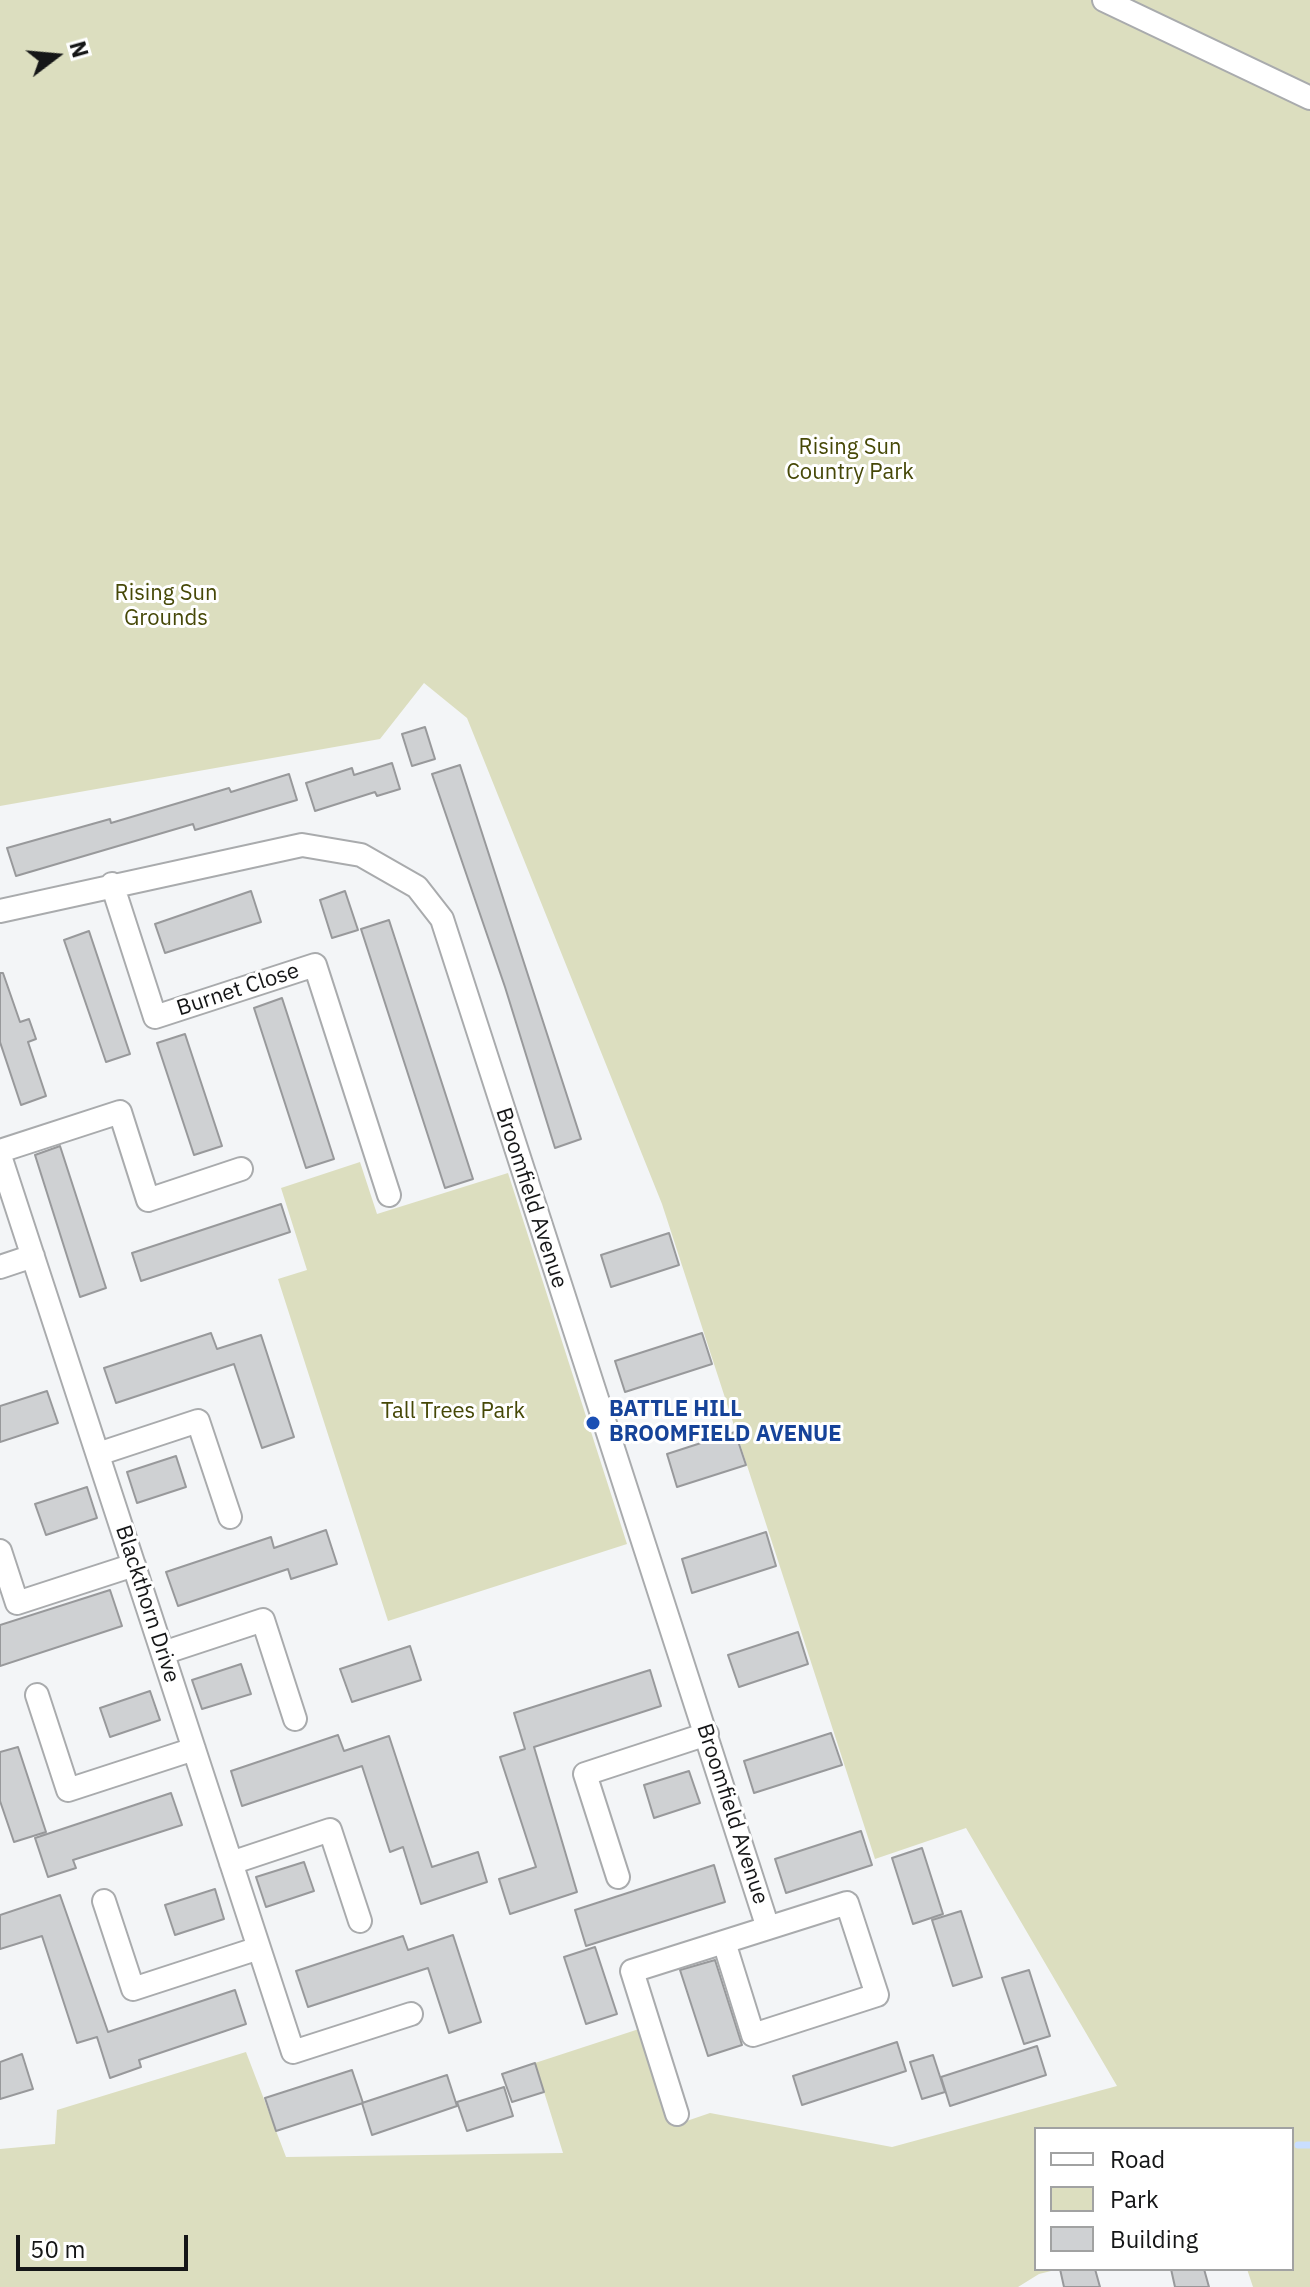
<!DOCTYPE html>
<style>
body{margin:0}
#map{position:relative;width:1310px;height:2287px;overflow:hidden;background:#f3f5f7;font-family:"IBM Plex Sans",sans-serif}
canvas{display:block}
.legend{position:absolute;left:1034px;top:2127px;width:260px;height:144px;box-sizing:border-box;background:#fff;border:2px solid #a1a2a2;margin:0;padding:10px 14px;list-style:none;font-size:24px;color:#151617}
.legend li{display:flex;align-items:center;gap:16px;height:40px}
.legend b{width:40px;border:2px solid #a1a2a2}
.north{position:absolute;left:16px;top:16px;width:80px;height:80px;-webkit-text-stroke:6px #fff;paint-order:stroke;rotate:74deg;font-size:22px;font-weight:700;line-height:32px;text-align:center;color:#151617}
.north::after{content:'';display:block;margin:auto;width:28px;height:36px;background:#151617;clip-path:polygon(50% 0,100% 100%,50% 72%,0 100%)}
.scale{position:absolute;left:16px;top:2235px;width:172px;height:36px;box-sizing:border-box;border:4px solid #151617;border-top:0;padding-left:10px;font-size:24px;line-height:28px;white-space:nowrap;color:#151617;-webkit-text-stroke:6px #fff;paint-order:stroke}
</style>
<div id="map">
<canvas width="1310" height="2287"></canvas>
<ul class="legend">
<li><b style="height:10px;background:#fff"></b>Road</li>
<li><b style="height:22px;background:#dcdebf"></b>Park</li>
<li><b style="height:22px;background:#cfd1d3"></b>Building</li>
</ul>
<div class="north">N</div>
<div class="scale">50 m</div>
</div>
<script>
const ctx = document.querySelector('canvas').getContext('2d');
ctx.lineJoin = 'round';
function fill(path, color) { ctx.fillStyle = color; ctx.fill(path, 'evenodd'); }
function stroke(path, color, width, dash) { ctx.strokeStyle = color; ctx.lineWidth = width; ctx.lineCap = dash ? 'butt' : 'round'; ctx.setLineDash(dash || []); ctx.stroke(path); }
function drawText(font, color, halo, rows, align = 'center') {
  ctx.font = font + ' "IBM Plex Sans",sans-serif'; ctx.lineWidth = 6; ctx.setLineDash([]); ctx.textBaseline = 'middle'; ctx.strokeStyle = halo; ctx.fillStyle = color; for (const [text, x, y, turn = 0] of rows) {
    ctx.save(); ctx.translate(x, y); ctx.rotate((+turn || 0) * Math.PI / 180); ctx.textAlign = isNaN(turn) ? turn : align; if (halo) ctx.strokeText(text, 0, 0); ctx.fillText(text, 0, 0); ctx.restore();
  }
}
const green = new Path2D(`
 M 0,0 L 1310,0 L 1310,2287 L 1253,2287 L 1247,2269 L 1292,2269 L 1292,2129 L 1036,2129 L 1036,2269 L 1059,2269 L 1039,2274 L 1018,2287 L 0,2287 L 0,2149 L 55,2144 L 57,2110 L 246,2052 L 286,2157 L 563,2153 L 535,2063 L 639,2029 L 672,2126 L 710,2113 L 892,2147 L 1117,2086 L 966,1828 L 875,1859 L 662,1204 L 467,718 L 424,683 L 380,739 L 0,806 Z
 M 360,1162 L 377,1214 L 508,1173 L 627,1544 L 388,1621 L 278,1279 L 307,1270 L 281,1188 Z`);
const stream = new Path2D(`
 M 1298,2145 L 1310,2145`);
const building = new Path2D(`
 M 425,727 L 435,759 L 412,766 L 402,734 Z
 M 392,763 L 400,789 L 377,796 L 375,792 L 315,811 L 306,783 L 352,768 L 354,775 Z
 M 460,765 L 581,1139 L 555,1148 L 505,987 L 432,774 Z
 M 289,774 L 297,800 L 195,830 L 193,824 L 16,876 L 7,848 L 110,819 L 111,823 L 229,788 L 231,792 Z
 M 251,891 L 261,922 L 165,953 L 155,924 Z
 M 345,891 L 358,930 L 332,938 L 320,900 Z
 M 389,920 L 473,1179 L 445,1188 L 361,929 Z
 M 89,931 L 130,1054 L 106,1062 L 64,940 Z
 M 0,973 L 3,973 L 20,1022 L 29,1019 L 36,1039 L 28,1042 L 46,1096 L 21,1105 L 0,1042 Z
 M 282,998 L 334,1159 L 306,1168 L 254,1008 Z
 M 185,1034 L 222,1146 L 194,1155 L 157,1043 Z
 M 60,1146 L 106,1288 L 80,1297 L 35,1155 Z
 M 281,1204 L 290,1232 L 141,1281 L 132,1253 Z
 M 669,1233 L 679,1265 L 611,1287 L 601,1255 Z
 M 211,1333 L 217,1349 L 261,1335 L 294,1437 L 262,1448 L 234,1364 L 116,1403 L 104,1368 Z
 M 702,1333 L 712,1364 L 625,1392 L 615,1361 Z
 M 47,1391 L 58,1423 L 0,1442 L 0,1406 Z
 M 735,1432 L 746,1465 L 677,1487 L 667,1454 Z
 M 176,1456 L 186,1487 L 137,1503 L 127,1472 Z
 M 87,1487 L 97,1518 L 46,1535 L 35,1504 Z
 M 326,1530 L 337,1564 L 291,1579 L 288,1569 L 178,1606 L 166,1572 L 271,1537 L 274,1548 Z
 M 766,1532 L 776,1566 L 692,1593 L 682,1559 Z
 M 110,1590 L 122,1626 L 0,1666 L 0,1625 Z
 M 798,1632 L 808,1664 L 739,1687 L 728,1655 Z
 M 410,1646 L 421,1680 L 352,1702 L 340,1669 Z
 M 241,1664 L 251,1694 L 202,1709 L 192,1680 Z
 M 650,1670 L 661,1706 L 534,1747 L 577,1892 L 510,1914 L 499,1879 L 536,1867 L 500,1757 L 525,1749 L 514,1713 Z
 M 150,1691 L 160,1720 L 110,1737 L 100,1708 Z
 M 831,1733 L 842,1765 L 754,1793 L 744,1761 Z
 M 338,1735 L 344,1751 L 389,1736 L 432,1867 L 478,1852 L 487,1882 L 421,1904 L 403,1847 L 390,1852 L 362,1766 L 242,1806 L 231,1771 Z
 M 18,1747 L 46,1832 L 14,1842 L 0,1801 L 0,1752 Z
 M 689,1771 L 700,1803 L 654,1818 L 644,1785 Z
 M 171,1793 L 182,1825 L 73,1860 L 76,1868 L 48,1877 L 35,1838 Z
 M 861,1831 L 872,1865 L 786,1893 L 775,1859 Z
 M 922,1848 L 943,1914 L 913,1924 L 892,1858 Z
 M 304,1862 L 314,1891 L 266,1907 L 256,1877 Z
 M 714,1865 L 725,1902 L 586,1946 L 575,1910 Z
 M 215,1889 L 224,1919 L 175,1935 L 165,1905 Z
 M 60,1895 L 108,2032 L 235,1990 L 246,2024 L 139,2060 L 141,2067 L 110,2078 L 97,2037 L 77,2043 L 42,1936 L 0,1949 L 0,1915 Z
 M 961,1911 L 982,1977 L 953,1986 L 932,1920 Z
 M 453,1935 L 481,2022 L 449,2033 L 428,1968 L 308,2007 L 296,1971 L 403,1936 L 408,1950 Z
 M 595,1947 L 617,2014 L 586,2024 L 564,1957 Z
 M 715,1960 L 742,2045 L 708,2056 L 680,1970 Z
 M 1029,1970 L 1050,2036 L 1024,2044 L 1002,1978 Z
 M 897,2042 L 906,2071 L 802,2105 L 793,2076 Z
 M 1037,2046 L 1046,2075 L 950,2106 L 941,2077 Z
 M 22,2054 L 33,2089 L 0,2099 L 0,2062 Z
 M 933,2055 L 945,2092 L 922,2099 L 910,2062 Z
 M 535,2063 L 544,2092 L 512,2102 L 502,2074 Z
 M 352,2070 L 363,2103 L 276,2131 L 265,2098 Z
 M 447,2075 L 457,2106 L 372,2135 L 362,2103 Z
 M 504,2087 L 513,2116 L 467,2131 L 457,2102 Z
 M 1060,2269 L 1095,2269 L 1100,2287 L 1064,2287 Z
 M 1171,2269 L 1204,2269 L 1209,2287 L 1175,2287 Z`);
const street = new Path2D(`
 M 1104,0 L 1310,98
 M 112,884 L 155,1017 L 315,965 L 389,1195
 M 0,911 L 302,845 L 361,855 L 417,887 L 442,919 L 768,1928
 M 0,1151 L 120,1112 L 148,1200 L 241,1169
 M 0,1156 L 293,2052 L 411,2014
 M 0,1267 L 33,1256
 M 98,1454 L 198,1421 L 230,1517
 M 0,1551 L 17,1603 L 134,1565
 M 163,1653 L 263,1620 L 295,1719
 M 37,1695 L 68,1790 L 194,1749
 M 231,1863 L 330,1830 L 360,1921
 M 618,1877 L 585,1774 L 707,1734
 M 104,1901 L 133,1989 L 259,1948
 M 677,2114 L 632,1971 L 847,1903 L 877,1995 L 753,2035 L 724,1942`);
const markers = [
 [593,1423,8,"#1a4fb4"]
];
const parkNames = [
 ["Rising Sun",850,448],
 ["Country Park",850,473],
 ["Rising Sun",166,594],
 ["Grounds",166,619],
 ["Tall Trees Park",453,1412]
];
const streetNames = [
 ["Burnet Close",238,990,-18],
 ["Broomfield Avenue",531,1198,72],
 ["Blackthorn Drive",147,1604,72],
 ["Broomfield Avenue",732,1814,72]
];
const transitNames = [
 ["BATTLE HILL",609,1410],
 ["BROOMFIELD AVENUE",609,1435]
];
fill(green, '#dcdebf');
stroke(stream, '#c9deff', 7);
fill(building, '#cfd1d3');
stroke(building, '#98999b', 2);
stroke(street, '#a9abad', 26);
stroke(street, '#fff', 22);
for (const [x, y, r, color] of markers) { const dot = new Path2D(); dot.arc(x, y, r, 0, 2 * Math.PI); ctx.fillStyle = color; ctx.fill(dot); stroke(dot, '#fff', 3); }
drawText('22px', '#464807', '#fff', parkNames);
drawText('22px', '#151617', '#fff', streetNames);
drawText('bold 22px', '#164399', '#fff', transitNames, 'left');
</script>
